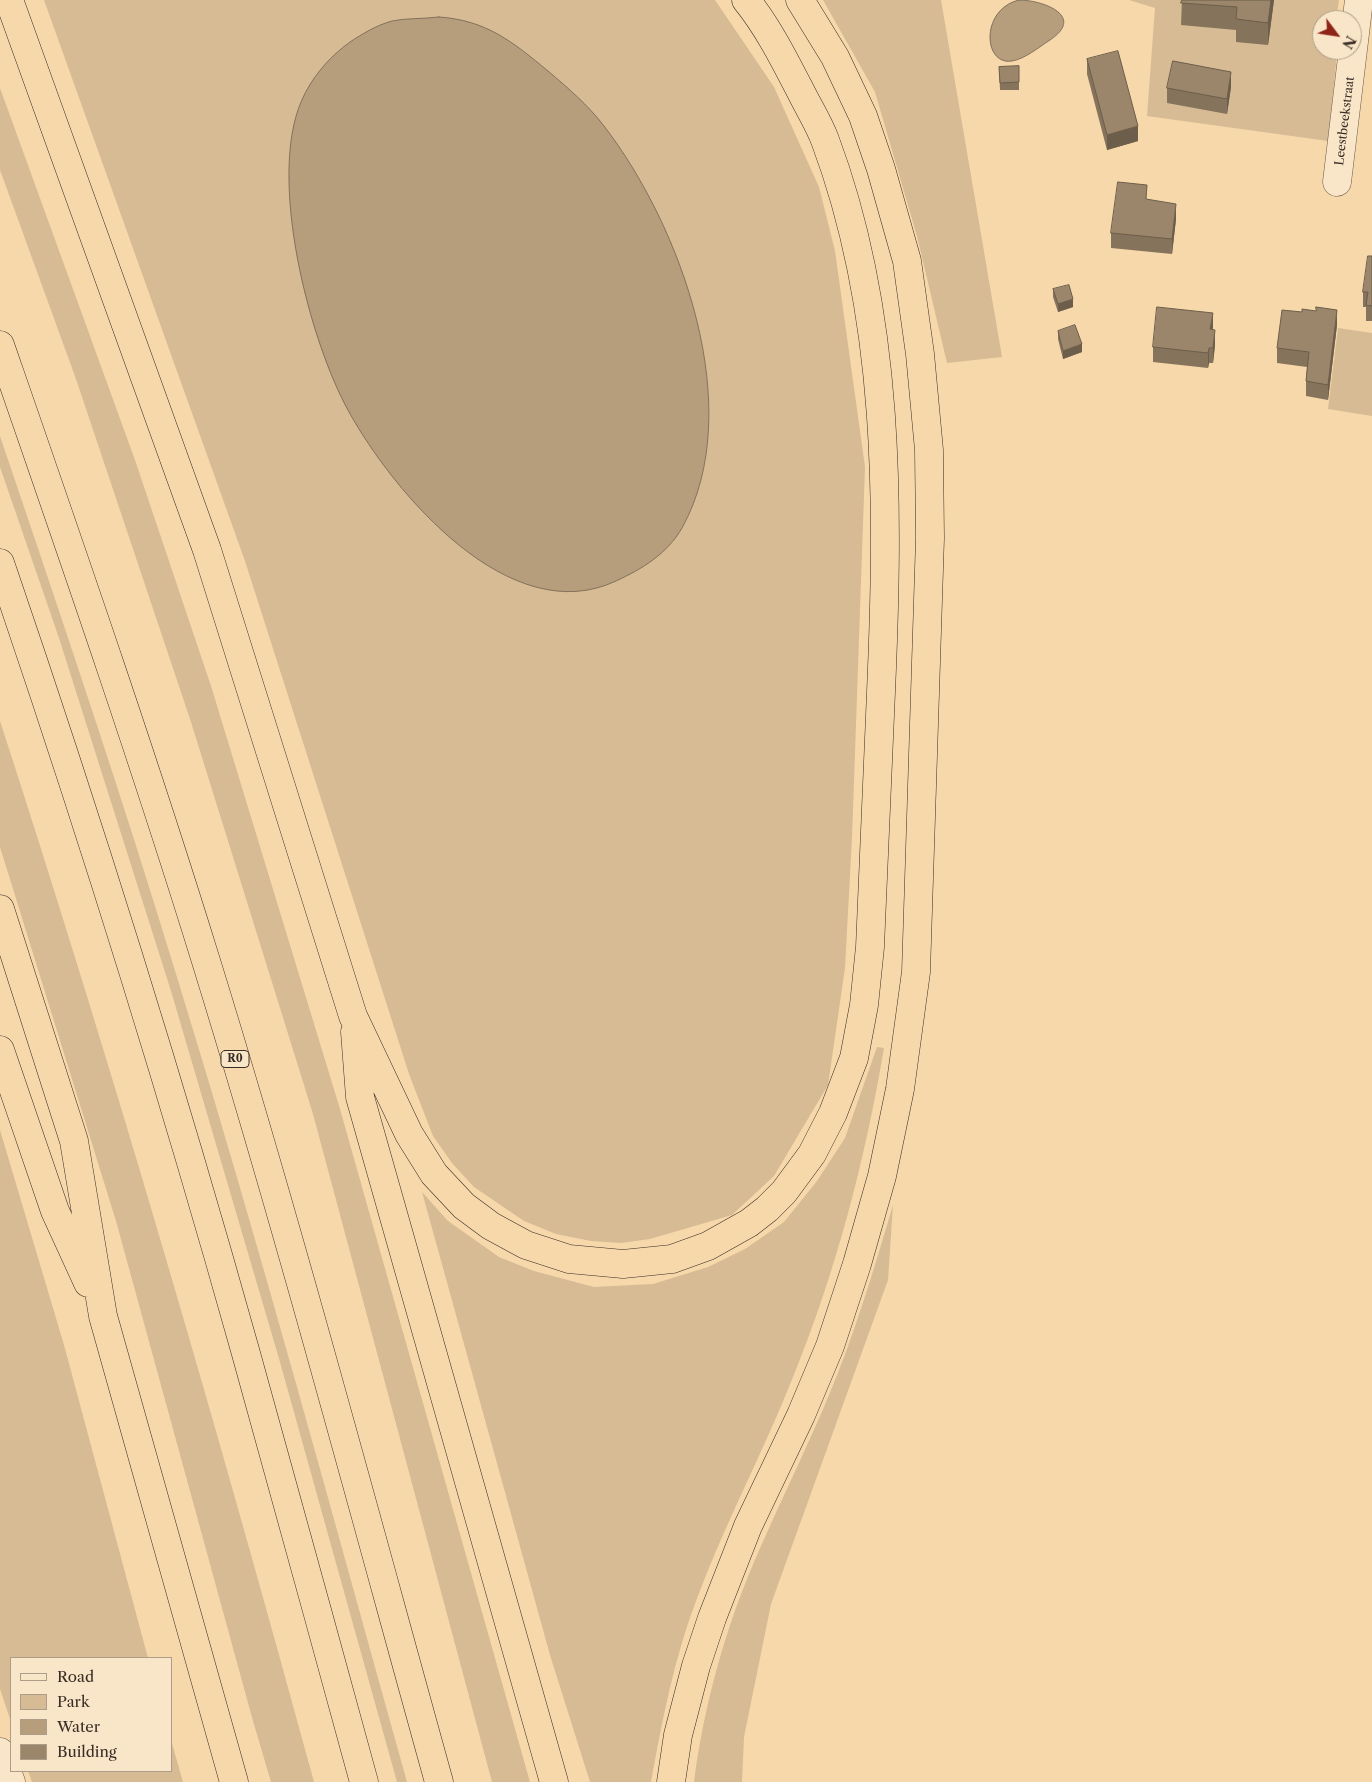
<!DOCTYPE html>
<style>
body{margin:0}
#map{position:relative;width:1372px;height:1782px;overflow:hidden;background:#f6d8aa;font-family:"Libre Caslon Text",serif}
canvas{display:block}
.legend{position:absolute;left:10px;top:1657px;width:162px;height:115px;box-sizing:border-box;background:#f9e6c8;border:1px solid #ac9c88;margin:0;padding:6px 9px;list-style:none;font-size:15px;color:#392d27}
.legend li{display:flex;align-items:center;gap:10px;height:25px}
.legend b{width:25px;border:1px solid #ac9c88}
.north{position:absolute;left:1312px;top:10px;width:50px;height:50px;box-sizing:border-box;background:#f9e6c8;border:1px solid #ac9c88;border-radius:50%;rotate:121deg;font-size:14px;font-weight:700;line-height:20px;text-align:center;color:#392d27}
.north::after{content:'';display:block;margin:auto;width:18px;height:22px;background:#8f2418;clip-path:polygon(50% 0,100% 100%,50% 72%,0 100%)}
</style>
<div id="map">
<canvas width="1372" height="1782"></canvas>
<ul class="legend">
<li><b style="height:6px;background:#f9e6c8"></b>Road</li>
<li><b style="height:14px;background:#d6bb94"></b>Park</li>
<li><b style="height:14px;background:#b69e7d"></b>Water</li>
<li><b style="height:14px;background:#9b866b"></b>Building</li>
</ul>
<div class="north">N</div>
</div>
<script>
const ctx = document.querySelector('canvas').getContext('2d');
ctx.lineJoin = 'round';
function fill(path, color) { ctx.fillStyle = color; ctx.fill(path, 'evenodd'); }
function stroke(path, color, width, dash) { ctx.strokeStyle = color; ctx.lineWidth = width; ctx.lineCap = dash ? 'butt' : 'round'; ctx.setLineDash(dash || []); ctx.stroke(path); }
function drawText(font, color, halo, rows, align = 'center') {
  ctx.font = font + ' "Libre Caslon Text",serif'; ctx.lineWidth = 4.5; ctx.setLineDash([]); ctx.textBaseline = 'middle'; ctx.strokeStyle = halo; ctx.fillStyle = color; for (const [text, x, y, turn = 0] of rows) {
    ctx.save(); ctx.translate(x, y); ctx.rotate((+turn || 0) * Math.PI / 180); ctx.textAlign = isNaN(turn) ? turn : align; if (halo) ctx.strokeText(text, 0, 0); ctx.fillText(text, 0, 0); ctx.restore();
  }
}
const green = new Path2D(`
 M 44,0 L 715,0 L 774,87 L 819,187 L 835,251 L 865,467 L 852,838 L 845,968 L 828,1085 L 774,1176 L 732,1215 L 650,1239 L 621,1243 L 591,1241 L 556,1234 L 524,1221 L 474,1187 L 452,1163 L 433,1136 L 409,1074 L 245,561 Z
 M 823,0 L 941,0 L 1002,357 L 947,363 L 917,236 L 875,92 Z
 M 1129,0 L 1339,0 L 1336,20 L 1322,20 L 1322,50 L 1333,50 L 1333,54 L 1337,54 L 1328,141 L 1147,116 L 1155,8 Z
 M 0,88 L 135,460 L 211,686 L 340,1109 L 530,1782 L 492,1782 L 313,1114 L 191,722 L 76,379 L 0,170 Z
 M 1338,328 L 1372,333 L 1372,416 L 1328,409 Z
 M 0,436 C 62,619 124,802 180,987 C 261,1250 333,1517 407,1782 L 397,1782 L 280,1362 L 171,991 L 59,638 L 0,467 Z
 M 0,721 C 114,1072 217,1426 314,1782 L 271,1782 L 253,1721 L 116,1221 L 0,847 Z
 M 877,1047 L 884,1048 C 865,1160 836,1272 793,1377 C 763,1453 724,1525 696,1601 C 674,1659 662,1721 651,1782 L 590,1782 L 550,1655 L 422,1192 L 448,1221 L 499,1257 L 534,1271 L 594,1287 L 653,1284 L 708,1267 L 745,1249 L 784,1222 L 817,1181 L 845,1138 Z
 M 0,1130 L 64,1345 L 148,1658 L 11,1658 L 11,1722 L 0,1689 Z
 M 893,1205 L 888,1280 L 771,1604 L 744,1737 L 742,1782 L 694,1782 C 703,1712 722,1640 749,1574 C 774,1514 804,1455 829,1395 C 855,1333 874,1269 893,1205 Z
 M 171,1740 L 183,1782 L 32,1782 L 28,1771 L 171,1771 Z`);
const water = new Path2D(`
 M 1019,0 C 1043,0 1086,16 1050,40 C 1039,47 1025,59 1012,61 C 983,66 980,9 1019,0 Z
 M 439,17 C 486,20 513,42 548,71 C 568,88 588,105 604,126 C 681,226 748,409 682,528 C 667,554 642,569 616,581 C 510,631 394,493 349,412 C 309,340 268,180 301,102 C 311,78 329,57 350,42 C 362,34 377,25 392,21 C 406,18 423,19 439,17 Z`);
const minor = new Path2D(`
 M 1337,182 L 1359,0
 M 0,1752 L 11,1782`);
const highway = new Path2D(`
 M 9,0 L 207,550 L 353,1016 L 409,1134 L 434,1174 L 464,1206 L 491,1226 L 526,1245 L 569,1259 L 623,1264 L 672,1259 L 708,1246 L 749,1223 L 767,1209 L 784,1192 L 812,1154 L 833,1113 L 854,1058 L 864,1005 L 870,947 C 874,862 878,777 881,692 C 889,508 891,316 825,140 C 819,124 809,108 801,92 C 785,61 768,27 746,0
 M 0,345 C 71,550 142,754 206,961 C 290,1233 363,1508 439,1782
 M 0,563 C 89,823 171,1086 245,1350 C 286,1494 324,1638 364,1782
 M 0,909 L 74,1141 L 103,1316 L 234,1782
 M 355,1032 L 360,1097 L 554,1782
 M 0,1050 L 55,1211 L 88,1283
 M 671,1782 L 678,1735 L 696,1666 L 712,1618 L 748,1526 L 801,1415 L 830,1346 L 857,1264 L 882,1176 L 900,1089 L 916,972 L 930,538 L 929,450 L 920,354 L 907,261 L 881,169 L 863,116 L 835,57 L 800,0`);
const wall = new Path2D(`
 M 1182,0 L 1274,0 L 1268,45 L 1236,42 L 1236,30 L 1181,25 Z
 M 1087,59 L 1138,141 L 1107,150 L 1087,74 Z
 M 1019,66 L 1019,90 L 1000,90 L 999,67 Z
 M 1231,87 L 1227,114 L 1167,103 L 1167,88 Z
 M 1147,199 L 1176,219 L 1172,254 L 1111,248 L 1111,233 Z
 M 1372,256 L 1372,321 L 1366,321 L 1366,307 L 1363,307 L 1363,292 Z
 M 1053,289 L 1073,307 L 1058,312 L 1053,297 Z
 M 1337,325 L 1328,400 L 1306,396 L 1306,381 L 1307,367 L 1277,363 L 1277,348 Z
 M 1213,330 L 1215,345 L 1213,363 L 1209,363 L 1208,368 L 1153,362 L 1153,347 Z
 M 1058,331 L 1082,352 L 1063,359 L 1058,339 Z`);
const shadedWall = new Path2D(`
 M 1271,0 L 1274,0 L 1268,45 L 1268,23 Z
 M 1231,72 L 1231,87 L 1227,114 L 1227,99 Z
 M 1138,126 L 1138,141 L 1107,150 L 1107,135 Z
 M 1176,204 L 1176,219 L 1172,254 L 1172,239 Z
 M 1073,299 L 1073,307 L 1058,312 L 1058,304 Z
 M 1337,310 L 1337,325 L 1328,400 L 1328,385 Z
 M 1213,313 L 1213,328 L 1210,344 L 1210,329 Z
 M 1215,330 L 1215,345 L 1213,363 L 1213,348 Z
 M 1082,344 L 1082,352 L 1063,359 L 1063,351 Z
 M 1209,348 L 1209,363 L 1208,368 L 1208,353 Z`);
const building = new Path2D(`
 M 1182,0 L 1271,0 L 1268,23 L 1236,19 L 1237,7 L 1181,3 Z
 M 1118,51 L 1138,126 L 1107,135 L 1087,59 Z
 M 1173,61 L 1231,72 L 1227,99 L 1167,88 Z
 M 1019,66 L 1019,82 L 1000,83 L 999,67 Z
 M 1118,182 L 1147,185 L 1146,199 L 1176,204 L 1172,239 L 1111,233 Z
 M 1368,256 L 1372,256 L 1372,306 L 1366,305 L 1368,292 L 1363,292 Z
 M 1069,285 L 1073,299 L 1058,304 L 1053,289 Z
 M 1157,307 L 1213,313 L 1210,329 L 1215,330 L 1213,348 L 1209,348 L 1208,353 L 1153,347 Z
 M 1316,307 L 1337,310 L 1328,385 L 1306,381 L 1309,352 L 1277,348 L 1282,310 L 1302,312 L 1302,309 L 1316,311 Z
 M 1075,325 L 1082,344 L 1063,351 L 1058,331 Z`);
const shields = [
 [235,1059,28]
];
const shieldNames = [
 ["R0",235,1059]
];
const streetNames = [
 ["Leestbeekstraat",1345,121,-83]
];
fill(green, '#d6bb94');
fill(water, '#b69e7d');
stroke(water, '#84715b', 1);
stroke(minor, '#685848', 29);
stroke(highway, '#392d27', 29);
stroke(minor, '#f9e6c8', 28);
stroke(highway, '#f6d8aa', 28);
fill(wall, '#85735c');
fill(shadedWall, '#6c5e4b');
fill(building, '#9b866b');
stroke(building, '#6c5e4b', 1);
for (const [x, y, w] of shields) { const box = new Path2D(); box.roundRect(x - w / 2, y - 8.5, w, 17, 4); ctx.fillStyle = '#f9e6c8'; ctx.fill(box); stroke(box, '#392d27', 1); }
drawText('bold 11px', '#392d27', null, shieldNames);
drawText('12px', '#392d27', '#f9e6c8', streetNames);
</script>
